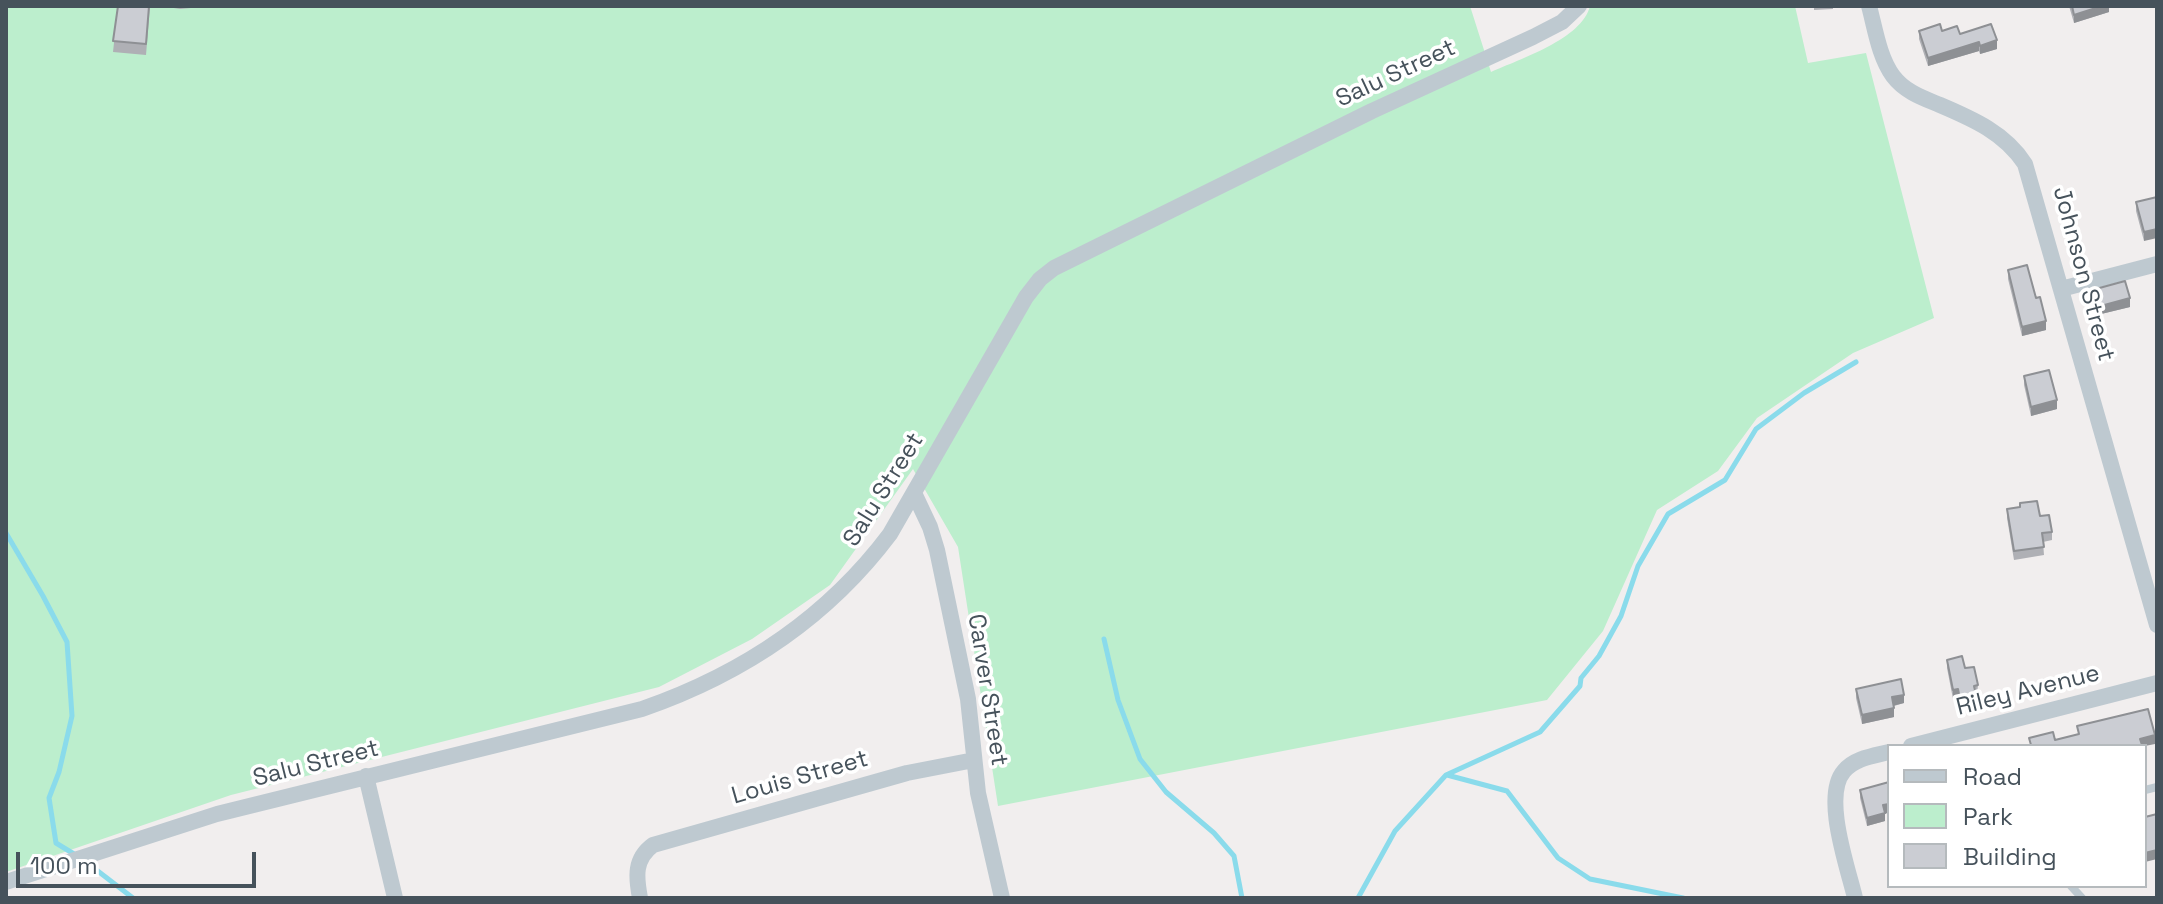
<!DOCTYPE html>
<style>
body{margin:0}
#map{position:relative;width:2163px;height:904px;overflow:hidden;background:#f1eeee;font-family:"Space Grotesk",sans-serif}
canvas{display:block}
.frame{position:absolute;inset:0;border:8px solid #46525b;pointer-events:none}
.legend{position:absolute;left:1887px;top:744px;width:260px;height:144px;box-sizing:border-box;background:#fff;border:2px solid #b5babd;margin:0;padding:10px 14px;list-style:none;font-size:24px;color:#46525b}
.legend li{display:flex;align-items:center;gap:16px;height:40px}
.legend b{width:40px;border:2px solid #b5babd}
.scale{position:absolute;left:16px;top:852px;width:240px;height:36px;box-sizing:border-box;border:4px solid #46525b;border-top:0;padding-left:10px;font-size:24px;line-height:28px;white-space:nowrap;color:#46525b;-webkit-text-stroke:6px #fff;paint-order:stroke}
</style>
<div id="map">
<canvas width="2163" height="904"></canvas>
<div class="frame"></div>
<ul class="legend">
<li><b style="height:10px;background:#bec9d0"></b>Road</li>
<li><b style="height:22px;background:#bceecd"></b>Park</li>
<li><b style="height:22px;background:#cbcdd3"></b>Building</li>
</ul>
<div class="scale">100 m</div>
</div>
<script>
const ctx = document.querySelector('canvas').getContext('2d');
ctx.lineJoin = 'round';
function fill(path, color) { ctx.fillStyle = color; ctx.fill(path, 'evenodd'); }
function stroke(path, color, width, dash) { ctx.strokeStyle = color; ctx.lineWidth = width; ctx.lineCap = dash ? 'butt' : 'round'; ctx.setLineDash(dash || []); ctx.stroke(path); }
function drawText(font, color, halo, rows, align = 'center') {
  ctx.font = font + ' "Space Grotesk",sans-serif'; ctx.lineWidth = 7; ctx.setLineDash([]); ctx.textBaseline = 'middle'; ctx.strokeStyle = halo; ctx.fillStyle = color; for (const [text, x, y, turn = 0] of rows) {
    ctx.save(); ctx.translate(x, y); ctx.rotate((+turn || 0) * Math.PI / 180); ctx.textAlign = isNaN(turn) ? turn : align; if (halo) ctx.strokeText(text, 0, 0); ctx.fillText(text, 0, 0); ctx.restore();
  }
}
const green = new Path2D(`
 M 6,6 L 1470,6 L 1491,72 C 1520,59 1582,39 1590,6 L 1795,6 L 1808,63 L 1866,53 L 1934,318 L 1853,353 L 1757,418 L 1718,471 L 1657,510 L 1603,631 L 1547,700 L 998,806 L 958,547 L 913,469 L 830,585 L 752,639 L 659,687 L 231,795 L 6,872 Z`);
const stream = new Path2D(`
 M 6,533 L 43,596 L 67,642 L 72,716 L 59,772 L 49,798 L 56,843 L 74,854
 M 1104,639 L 1118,700 L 1140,759 L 1166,792 L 1214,833 L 1234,856 L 1242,898
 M 1447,775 L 1507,791 L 1558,858 L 1590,879 L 1683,898
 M 86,862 L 133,898
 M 1358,898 L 1395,831 L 1446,775 L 1540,732 L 1580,686 L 1581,678 L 1599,656 L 1621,616 L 1638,566 L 1668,514 L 1725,480 L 1756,429 L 1804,393 L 1856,362`);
const lane = new Path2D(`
 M 2145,790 L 2157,787
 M 2071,886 L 2082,898`);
const street = new Path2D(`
 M 1869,6 C 1875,28 1879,57 1893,76 C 1905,92 1923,98 1940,105 C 1973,119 2005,133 2025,164 L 2157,625
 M 2061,289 L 2157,264
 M 914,493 L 930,527 L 937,550 L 968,699 L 978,793 L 1002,898
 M 1911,746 L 2157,683
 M 366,776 L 395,898
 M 6,882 L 217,814 L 642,709 C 740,675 827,618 890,534 L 1026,297 L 1040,279 L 1054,268 L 1372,111 L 1533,37 L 1562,22 L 1579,6
 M 640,898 C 636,877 634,859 653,845 L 907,773 L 974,760
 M 1855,898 C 1848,868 1822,796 1844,771 C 1855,758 1873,756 1889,752`);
const wall = new Path2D(`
 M 118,6 L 150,6 L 146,55 L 113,52 Z
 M 161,6 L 202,6 L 202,7 L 180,9 Z
 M 1814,6 L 1833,6 L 1833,9 L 1814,10 Z
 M 2069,6 L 2109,6 L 2109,12 L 2074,23 Z
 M 1919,31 L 1942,31 L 1960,34 L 1997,49 L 1980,54 L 1979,51 L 1928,66 L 1919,39 Z
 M 2157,197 L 2144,241 L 2136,211 L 2136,202 Z
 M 2008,270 L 2036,298 L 2046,330 L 2022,336 L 2008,279 Z
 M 2092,290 L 2130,307 L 2097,315 L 2092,299 Z
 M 2024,376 L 2057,409 L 2031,416 L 2024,385 Z
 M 2007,509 L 2040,516 L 2052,532 L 2052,540 L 2043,542 L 2044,555 L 2014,560 L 2007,518 Z
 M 1947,660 L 1965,668 L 1978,685 L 1976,704 L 1960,707 L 1958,698 L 1953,699 L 1947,668 Z
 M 1856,689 L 1904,703 L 1894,706 L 1894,717 L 1862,724 L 1856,698 Z
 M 1889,782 L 1889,812 L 1885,814 L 1885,821 L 1867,826 L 1860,798 L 1860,790 Z`);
const shadedWall = new Path2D(`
 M 2102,6 L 2109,6 L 2109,12 L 2074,23 L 2074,15 Z
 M 1997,40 L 1997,49 L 1980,54 L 1980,46 Z
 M 1979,42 L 1979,51 L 1928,66 L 1928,58 Z
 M 2157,229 L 2157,238 L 2144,241 L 2144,232 Z
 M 2130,298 L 2130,307 L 2097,315 L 2097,307 Z
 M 2046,321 L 2046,330 L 2022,336 L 2022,327 Z
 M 2057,400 L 2057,409 L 2031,416 L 2031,407 Z
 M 1958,689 L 1958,698 L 1953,699 L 1953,690 Z
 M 1904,695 L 1904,703 L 1892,706 L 1892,697 Z
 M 1976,695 L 1976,704 L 1960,707 L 1960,699 Z
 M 1894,708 L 1894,717 L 1862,724 L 1862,715 Z
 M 2155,735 L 2155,744 L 2145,746 L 2136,746 L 2140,739 Z
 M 1889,804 L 1889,812 L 1885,814 L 1885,821 L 1867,826 L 1867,818 L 1883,805 Z
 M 2157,850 L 2157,859 L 2145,862 L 2145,853 Z`);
const building = new Path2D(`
 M 118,6 L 149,6 L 146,44 L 113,41 Z
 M 2072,6 L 2102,6 L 2074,15 Z
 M 1940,24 L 1942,31 L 1957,26 L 1960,34 L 1991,24 L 1997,40 L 1980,46 L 1979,42 L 1928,58 L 1919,31 Z
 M 2157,197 L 2157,229 L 2144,232 L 2136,202 Z
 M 2027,265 L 2036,298 L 2040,297 L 2046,321 L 2022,327 L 2008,270 Z
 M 2125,281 L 2130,298 L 2097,307 L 2092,290 Z
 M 2049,370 L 2057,400 L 2031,407 L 2024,376 Z
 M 2037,501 L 2040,516 L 2049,515 L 2052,532 L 2042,533 L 2044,547 L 2014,551 L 2007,509 L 2020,507 L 2020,503 Z
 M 1962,656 L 1965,668 L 1974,667 L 1978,685 L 1974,686 L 1976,695 L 1960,699 L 1958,689 L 1953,690 L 1947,660 Z
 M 1901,679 L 1904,695 L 1892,697 L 1894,708 L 1862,715 L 1856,689 Z
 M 2148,709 L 2155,735 L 2140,739 L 2142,745 L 2136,746 L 2027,746 L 2031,745 L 2029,738 L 2053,732 L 2055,740 L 2079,734 L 2077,726 Z
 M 1889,782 L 1889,804 L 1883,805 L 1885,813 L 1867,818 L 1860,790 Z
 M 2157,814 L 2157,850 L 2145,853 L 2145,817 Z`);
const streetNames = [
 ["Salu Street",1396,74,-25],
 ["Johnson Street",2083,274,75],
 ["Salu Street",884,490,-58],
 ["Carver Street",987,690,81],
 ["Riley Avenue",2028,691,-14],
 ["Salu Street",316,764,-14],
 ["Louis Street",800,778,-16]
];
fill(green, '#bceecd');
stroke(stream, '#8adbeb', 5);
stroke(lane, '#bec9d0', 8);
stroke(street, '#bec9d0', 16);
fill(wall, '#afb0b5');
fill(shadedWall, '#8e9094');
fill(building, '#cbcdd3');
stroke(building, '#8e9094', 2);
drawText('24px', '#46525b', '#fff', streetNames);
</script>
